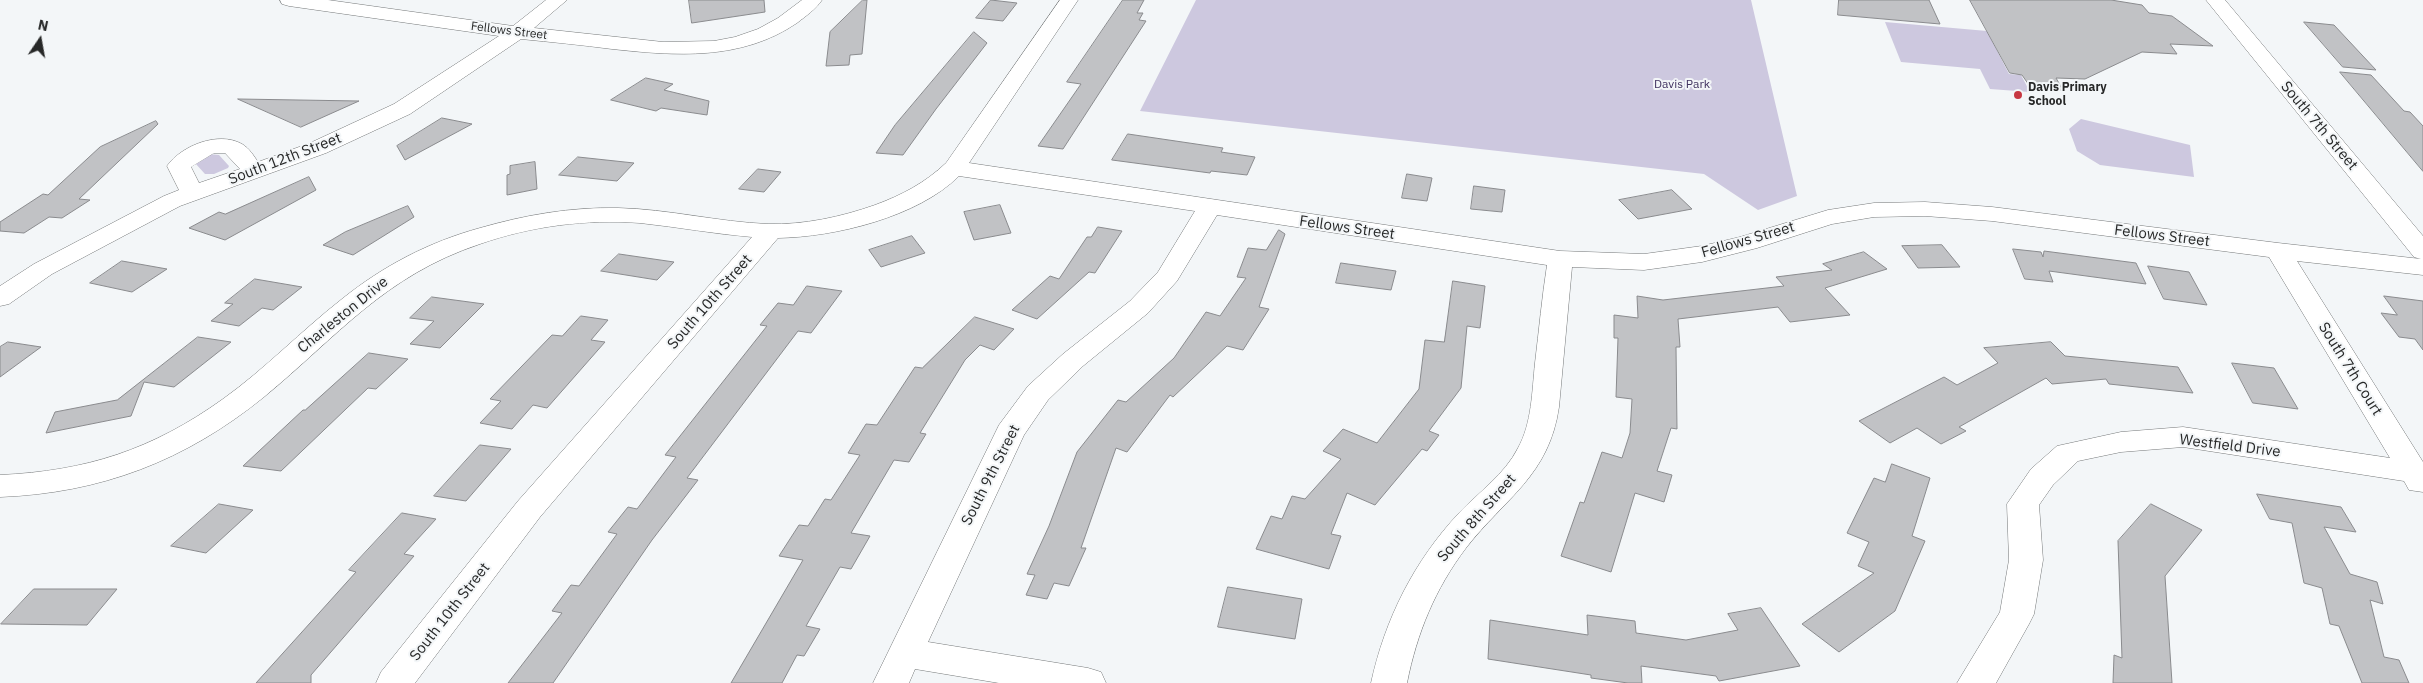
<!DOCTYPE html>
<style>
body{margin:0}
#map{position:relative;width:2423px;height:683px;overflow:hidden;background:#f3f6f8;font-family:"IBM Plex Sans",sans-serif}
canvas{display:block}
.north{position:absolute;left:15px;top:15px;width:50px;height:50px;-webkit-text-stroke:4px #f3f6f8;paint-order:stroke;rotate:12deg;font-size:14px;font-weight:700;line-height:20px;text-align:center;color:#272828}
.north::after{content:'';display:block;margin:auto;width:18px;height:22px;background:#272828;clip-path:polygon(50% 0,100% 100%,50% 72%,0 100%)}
</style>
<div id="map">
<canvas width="2423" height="683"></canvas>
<div class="north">N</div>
</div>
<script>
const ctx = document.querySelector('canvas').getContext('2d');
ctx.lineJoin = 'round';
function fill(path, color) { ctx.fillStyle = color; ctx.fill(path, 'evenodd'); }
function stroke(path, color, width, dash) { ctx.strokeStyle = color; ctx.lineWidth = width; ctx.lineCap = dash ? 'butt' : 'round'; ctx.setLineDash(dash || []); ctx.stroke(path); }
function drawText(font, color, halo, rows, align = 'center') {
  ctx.font = font + ' "IBM Plex Sans",sans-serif'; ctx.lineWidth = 4; ctx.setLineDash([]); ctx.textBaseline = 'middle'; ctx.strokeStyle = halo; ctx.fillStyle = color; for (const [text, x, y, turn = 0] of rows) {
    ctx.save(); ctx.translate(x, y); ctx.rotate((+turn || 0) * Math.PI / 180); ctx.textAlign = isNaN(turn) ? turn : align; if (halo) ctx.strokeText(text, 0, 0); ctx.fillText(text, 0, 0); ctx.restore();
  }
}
const green = new Path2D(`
 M 1196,0 L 1751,0 L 1797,196 L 1758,210 L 1704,174 L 1140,111 Z
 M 1885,22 L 1987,31 L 2009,74 L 2021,75 L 2030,92 L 1990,89 L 1980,69 L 1901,62 Z
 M 2081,119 L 2190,145 L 2194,177 L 2100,165 L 2077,151 L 2069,129 Z
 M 209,154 L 219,155 L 229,166 L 228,168 L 214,174 L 205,174 L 195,163 Z`);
const building = new Path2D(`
 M 689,0 L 764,0 L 765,12 L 692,23 Z
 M 863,0 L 867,0 L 862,54 L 850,55 L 849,65 L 826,66 L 830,32 Z
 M 991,0 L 1017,3 L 1003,21 L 976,18 Z
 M 1123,0 L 1144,0 L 1137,13 L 1143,13 L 1139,20 L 1146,21 L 1063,149 L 1038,146 L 1081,84 L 1067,82 Z
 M 1839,0 L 1929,0 L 1940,24 L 1838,15 Z
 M 1970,0 L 2111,0 L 2142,5 L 2149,13 L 2172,16 L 2213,46 L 2170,44 L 2177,54 L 2142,52 L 2085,79 L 2056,78 L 2063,90 L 2031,88 L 2022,75 L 2010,73 Z
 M 2304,22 L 2334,25 L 2376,70 L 2343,67 Z
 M 974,32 L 987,43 L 936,109 L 903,155 L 876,153 L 895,125 Z
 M 2340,72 L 2371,75 L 2404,111 L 2410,112 L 2423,126 L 2423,171 Z
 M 646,78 L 673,84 L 664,90 L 709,101 L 707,115 L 661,108 L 656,111 L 611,100 Z
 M 238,99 L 359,101 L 301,127 Z
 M 442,118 L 472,124 L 405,160 L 397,146 Z
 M 156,121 L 158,124 L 79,199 L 90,200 L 62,218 L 49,217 L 24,233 L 0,231 L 0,222 L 43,194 L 48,195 L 100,147 Z
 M 1128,134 L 1223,148 L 1221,152 L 1255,157 L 1247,175 L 1211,171 L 1210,173 L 1112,160 Z
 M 578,157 L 634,163 L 617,181 L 559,175 Z
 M 535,162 L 537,189 L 507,195 L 507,175 L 510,174 L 510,166 Z
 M 758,169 L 781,172 L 764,192 L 739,189 Z
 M 1407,174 L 1432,178 L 1427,201 L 1402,198 Z
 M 309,177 L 316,190 L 225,240 L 189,228 L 219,212 L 225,214 Z
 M 1474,186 L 1505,190 L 1502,212 L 1471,209 Z
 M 1672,190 L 1692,209 L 1638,219 L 1619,200 Z
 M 1000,205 L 1011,233 L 974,240 L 964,212 Z
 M 408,206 L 414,217 L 353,255 L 323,245 L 345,232 Z
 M 1098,227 L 1122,231 L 1095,273 L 1089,272 L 1037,319 L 1012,310 L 1050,276 L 1059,279 L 1087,237 L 1091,237 Z
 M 1279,230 L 1285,234 L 1259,307 L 1269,309 L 1243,350 L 1227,346 L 1173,397 L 1170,395 L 1127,452 L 1116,448 L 1081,548 L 1086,548 L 1069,586 L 1054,583 L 1047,599 L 1026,595 L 1035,575 L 1027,574 L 1049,526 L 1077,452 L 1118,400 L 1126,402 L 1174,358 L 1206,312 L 1220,316 L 1246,278 L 1237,277 L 1248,248 L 1266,250 Z
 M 912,236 L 925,253 L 881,267 L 869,250 Z
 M 1942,245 L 1960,267 L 1918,268 L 1902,246 Z
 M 2013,249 L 2041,252 L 2043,257 L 2044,251 L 2136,263 L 2146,284 L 2049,271 L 2053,282 L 2025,279 Z
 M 1864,252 L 1887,269 L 1825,288 L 1850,315 L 1790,322 L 1778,307 L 1678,319 L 1680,347 L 1676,347 L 1677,429 L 1671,428 L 1657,471 L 1672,475 L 1664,502 L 1635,493 L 1611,572 L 1561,556 L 1580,502 L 1584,503 L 1602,452 L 1622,458 L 1630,433 L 1632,399 L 1616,397 L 1618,338 L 1614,338 L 1614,315 L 1638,318 L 1637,296 L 1663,300 L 1784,286 L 1776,277 L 1832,270 L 1823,264 Z
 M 619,254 L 674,262 L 657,280 L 601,271 Z
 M 122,261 L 167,269 L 132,292 L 90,283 Z
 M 1341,263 L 1396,271 L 1391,290 L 1336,283 Z
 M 2148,266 L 2189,272 L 2207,305 L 2164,299 Z
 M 255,279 L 302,287 L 273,310 L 262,308 L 239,326 L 211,321 L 233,304 L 225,303 Z
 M 1453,281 L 1485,286 L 1480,328 L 1467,326 L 1461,388 L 1429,431 L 1439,435 L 1427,451 L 1422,449 L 1375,505 L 1347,493 L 1331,534 L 1341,536 L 1329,569 L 1256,549 L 1271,516 L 1282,519 L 1292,496 L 1305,499 L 1341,459 L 1323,451 L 1343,429 L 1377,443 L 1419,389 L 1425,340 L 1444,342 Z
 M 807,286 L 842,291 L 811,333 L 798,331 L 687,478 L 698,480 L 652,540 L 553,683 L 508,683 L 562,613 L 552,611 L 571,585 L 579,586 L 617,534 L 608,532 L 628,507 L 637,509 L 676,457 L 665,455 L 767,326 L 760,325 L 778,303 L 793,305 Z
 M 2384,296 L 2423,301 L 2423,350 L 2415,339 L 2399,337 L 2381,313 L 2397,315 Z
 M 432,297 L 484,304 L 440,348 L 410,344 L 434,321 L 410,318 Z
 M 581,316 L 608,320 L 591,340 L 605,342 L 547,408 L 533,405 L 512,429 L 480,423 L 501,401 L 490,399 L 552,335 L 562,336 Z
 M 975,317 L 1014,329 L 994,350 L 980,345 L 965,360 L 920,433 L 926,434 L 909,462 L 894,460 L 851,533 L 870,536 L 851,569 L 840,567 L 806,626 L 820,629 L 804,656 L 797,655 L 782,683 L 731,683 L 803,560 L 779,556 L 799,525 L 808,526 L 825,499 L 831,500 L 860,455 L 848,453 L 866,424 L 877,425 L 915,367 L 922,368 Z
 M 198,337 L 231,342 L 174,387 L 144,382 L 131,416 L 46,433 L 55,412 L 117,400 Z
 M 8,342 L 41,347 L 0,377 L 0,347 Z
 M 2051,342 L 2065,356 L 2178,367 L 2193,393 L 2109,384 L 2106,379 L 2052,384 L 2046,378 L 1959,427 L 1966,431 L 1941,444 L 1917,428 L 1890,443 L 1859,421 L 1944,377 L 1957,385 L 1998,363 L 1984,348 Z
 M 369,353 L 408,359 L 376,389 L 368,388 L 281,471 L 243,466 L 303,410 L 305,410 Z
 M 2232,363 L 2274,368 L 2298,409 L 2253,403 Z
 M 480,445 L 511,449 L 466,501 L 434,496 Z
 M 1892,464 L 1930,478 L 1912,536 L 1925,541 L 1895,611 L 1839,652 L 1802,624 L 1874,573 L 1858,566 L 1869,542 L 1847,533 L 1874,478 L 1885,482 Z
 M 2257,494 L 2341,507 L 2356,532 L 2324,527 L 2350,574 L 2377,582 L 2383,604 L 2370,600 L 2384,657 L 2399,660 L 2409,683 L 2362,683 L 2339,626 L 2330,624 L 2322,588 L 2304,583 L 2292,523 L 2270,519 Z
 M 219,504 L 253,510 L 206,553 L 171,546 Z
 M 2151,504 L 2202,530 L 2165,576 L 2172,683 L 2113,683 L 2114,655 L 2122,658 L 2118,541 Z
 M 402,513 L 436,519 L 404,554 L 414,556 L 311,675 L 311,683 L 256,683 L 356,572 L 349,570 Z
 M 1228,587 L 1302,599 L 1295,639 L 1218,627 Z
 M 34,589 L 117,589 L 87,625 L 1,624 Z
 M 1761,608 L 1800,666 L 1719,681 L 1716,676 L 1641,666 L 1642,683 L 1628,683 L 1591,678 L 1591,675 L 1488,659 L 1490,620 L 1588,635 L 1587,615 L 1635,621 L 1636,633 L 1686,640 L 1738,630 L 1728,614 Z`);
const minor = new Path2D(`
 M 280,0 L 328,0 L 513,26 L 546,0 L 567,0 L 534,28 L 663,42 L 714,41 L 735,37 L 758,29 L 778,18 L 802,0 L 822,0 C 816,9 806,16 797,23 C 741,61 676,56 612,49 C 582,45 551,42 521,39 L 410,114 L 326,153 L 180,206 L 52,274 L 9,304 L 0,306 L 0,286 L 34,264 L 164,196 L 179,190 L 167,166 C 182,145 219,131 242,144 C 249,148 254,156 258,162 L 310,143 L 394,104 L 499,36 L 289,6 L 282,4 ZM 214,153 L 225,153 L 240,169 L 199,183 L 191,167 Z
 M 1060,0 L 1078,0 L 969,163 L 1560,251 L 1644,254 L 1702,246 L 1740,237 L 1828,210 L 1874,203 L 1925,202 L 1992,207 L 2278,243 L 2421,259 L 2414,257 L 2206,0 L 2225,0 L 2423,236 L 2423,275 L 2297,261 L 2423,462 L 2423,492 L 2409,490 L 2404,481 L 2183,447 L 2121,452 L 2078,461 L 2053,485 L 2039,505 L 2043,560 L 2034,614 L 2029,624 L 1996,683 L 1957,683 L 2000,612 L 2009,560 L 2007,504 L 2031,469 L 2057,446 L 2121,432 L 2183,427 L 2390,458 L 2269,257 L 1992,221 L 1925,216 L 1874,217 L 1832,224 L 1757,248 L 1702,262 L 1644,270 L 1572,267 L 1559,407 C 1549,476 1505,498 1466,548 C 1435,589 1417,633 1407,683 L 1371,683 C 1385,619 1414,561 1459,513 C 1479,492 1505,474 1518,448 C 1532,423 1532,391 1535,363 C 1539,330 1542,297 1547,265 L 1217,215 L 1177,281 L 1148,313 L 1083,366 L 1048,400 L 1024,435 L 928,642 L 1088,668 L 1101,672 L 1106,683 L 999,683 L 915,669 L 909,683 L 873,683 L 999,425 L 1028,386 L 1063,354 L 1130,301 L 1158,272 L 1195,211 L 959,176 C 918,217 835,237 778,238 L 540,517 L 415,683 L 376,683 L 381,672 L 518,501 L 752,237 C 715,234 678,227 640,223 C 587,219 531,226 480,244 C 384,276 338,336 264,397 C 185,461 101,493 0,497 L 0,475 C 86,471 152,450 223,399 C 265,369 301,331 342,299 C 383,266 429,242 480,228 C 525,215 571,207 618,208 C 668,209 718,222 768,224 C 804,225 841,217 875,205 C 902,195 925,183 946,163 Z`);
const markers = [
 [2018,95,5,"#c73742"]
];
const farStreetnames = [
 ["Fellows Street",509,31,7]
];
const farParknames = [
 ["Davis Park",1682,85]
];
const farPoinames = [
 ["Davis Primary",2028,88],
 ["School",2028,102]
];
const streetNames = [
 ["South 7th Street",2319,126,50],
 ["South 12th Street",285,159,-21],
 ["Fellows Street",1347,228,8],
 ["Fellows Street",2162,236,7],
 ["Fellows Street",1748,240,-16],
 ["South 10th Street",710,302,-49],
 ["Charleston Drive",343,315,-39],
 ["South 7th Court",2350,369,58],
 ["Westfield Drive",2230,446,7],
 ["South 9th Street",991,475,-63],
 ["South 8th Street",1477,518,-49],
 ["South 10th Street",450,612,-52]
];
fill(green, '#cdc8df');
fill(building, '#c1c2c5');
stroke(building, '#8a8b8e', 1);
stroke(minor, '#757879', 1);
fill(minor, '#fff');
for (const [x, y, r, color] of markers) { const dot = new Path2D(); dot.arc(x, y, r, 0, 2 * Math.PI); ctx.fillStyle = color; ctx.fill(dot); stroke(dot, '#f3f6f8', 2); }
drawText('12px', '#272828', '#f3f6f8', farStreetnames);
drawText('12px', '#40325f', '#f3f6f8', farParknames);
drawText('bold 12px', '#272828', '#f3f6f8', farPoinames, 'left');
drawText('15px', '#272828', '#f3f6f8', streetNames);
</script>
